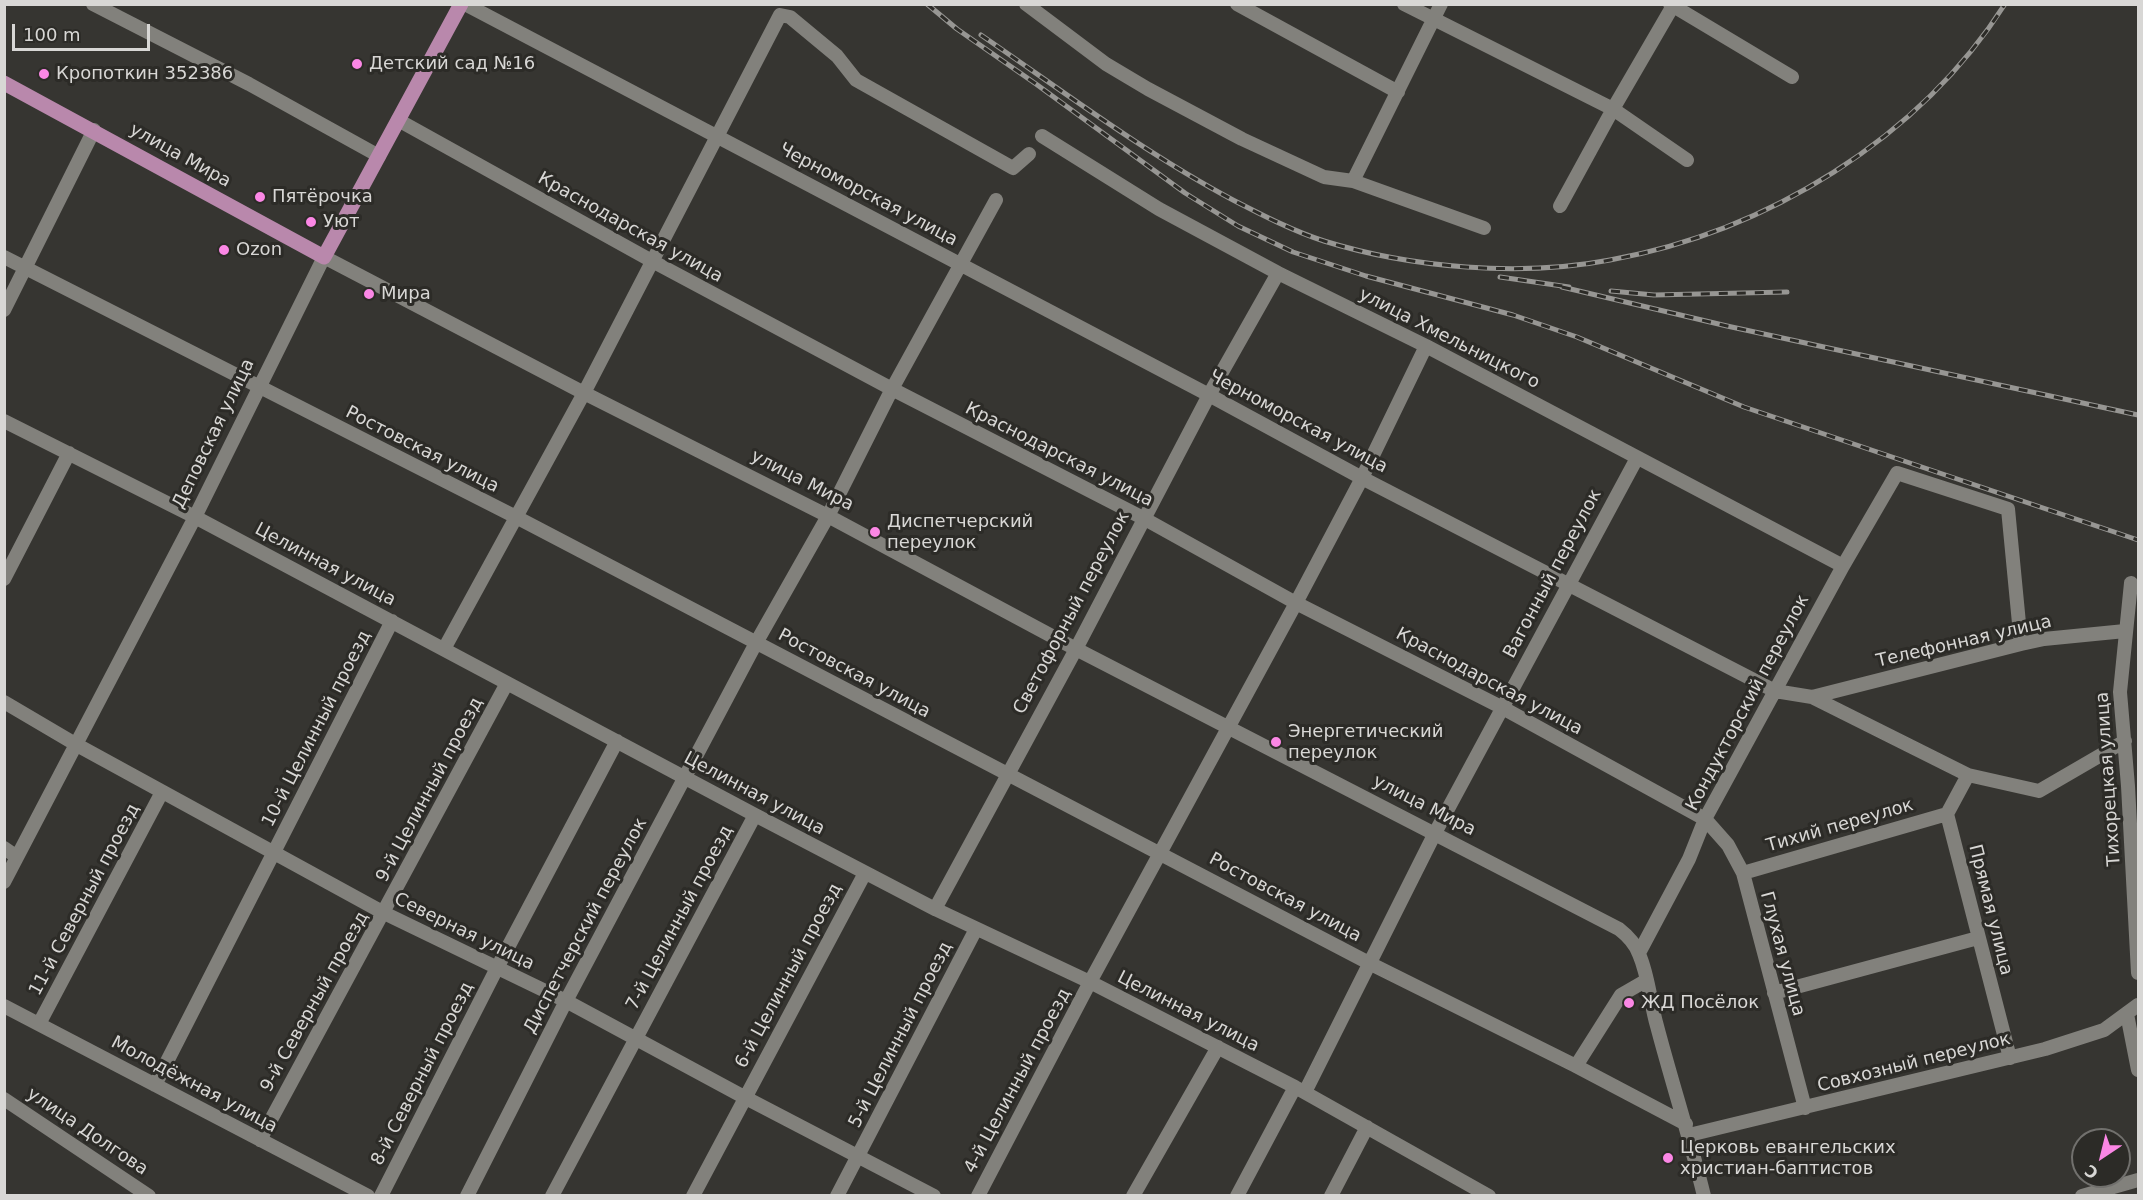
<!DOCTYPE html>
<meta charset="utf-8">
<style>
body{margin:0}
#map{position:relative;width:2143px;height:1200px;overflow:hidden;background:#363531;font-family:"DejaVu Sans",sans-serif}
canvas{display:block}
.frame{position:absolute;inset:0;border:6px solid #d8d7d5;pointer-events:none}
.north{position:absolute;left:2071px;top:1128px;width:60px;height:60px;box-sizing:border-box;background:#2c2b27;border:2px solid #71706d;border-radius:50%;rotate:215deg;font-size:16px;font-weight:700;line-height:24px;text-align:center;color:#d8d7d5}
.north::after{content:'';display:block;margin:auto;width:21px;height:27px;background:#fb87e5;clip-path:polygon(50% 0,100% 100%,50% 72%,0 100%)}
.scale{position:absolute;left:12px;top:24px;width:138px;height:27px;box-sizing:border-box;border:3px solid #d8d7d5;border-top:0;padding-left:8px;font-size:18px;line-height:21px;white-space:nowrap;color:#d8d7d5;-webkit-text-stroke:4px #2c2b27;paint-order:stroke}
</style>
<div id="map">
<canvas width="2143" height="1200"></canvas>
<div class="frame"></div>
<div class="north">С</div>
<div class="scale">100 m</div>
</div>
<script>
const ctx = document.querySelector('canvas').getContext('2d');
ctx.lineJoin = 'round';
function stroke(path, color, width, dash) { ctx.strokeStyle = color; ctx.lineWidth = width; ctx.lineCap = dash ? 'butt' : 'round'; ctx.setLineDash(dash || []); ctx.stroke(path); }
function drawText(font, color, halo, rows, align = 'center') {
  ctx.font = font + ' "DejaVu Sans",sans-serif'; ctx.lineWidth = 6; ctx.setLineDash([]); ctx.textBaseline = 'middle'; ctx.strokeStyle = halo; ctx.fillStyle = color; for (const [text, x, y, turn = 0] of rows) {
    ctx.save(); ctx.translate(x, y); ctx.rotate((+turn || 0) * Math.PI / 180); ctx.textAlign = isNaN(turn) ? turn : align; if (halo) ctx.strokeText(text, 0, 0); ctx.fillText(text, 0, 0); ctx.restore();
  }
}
const minor = new Path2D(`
 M 93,4 L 249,84 L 379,156
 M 465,4 L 1209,395 L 1362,478 L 1775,691 L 1812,697 L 1968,775 L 2039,791 L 2125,741
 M 1026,4 L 1106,64 L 1148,89 L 1242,139 L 1324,177 L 1353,181 L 1484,228
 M 1237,4 L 1398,92
 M 1404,4 L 1613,109 L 1687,160
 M 1670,4 L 1792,77
 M 398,120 L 652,261 L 892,389 L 1143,518 L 1296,603 L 1501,707 L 1705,819 L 1728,845 L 1743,873 L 1805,1108
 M 1042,136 L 1159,209 L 1278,273 L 1426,346 L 1843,566
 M 1353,181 L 1441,4
 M 1560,206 L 1613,109 L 1674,4
 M 4,257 L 516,517 L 1369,963 L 1576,1066 L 1686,1124
 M 4,310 L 94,130
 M 4,421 L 195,517 L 755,815 L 935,909 L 1090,982 L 1295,1087 L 1489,1196
 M 4,579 L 69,453
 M 2131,583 L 2120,692 L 2128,786 L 2138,973
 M 444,649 L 584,393 L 780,15 L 790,17 L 837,56 L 856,80 L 1013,168 L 1029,154
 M 1812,697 L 2021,644 L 2044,639 L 2125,631
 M 4,702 L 77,745 L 384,913 L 566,1001 L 744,1097 L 934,1196
 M 1968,775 L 1947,814 L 2010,1058
 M 4,848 L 17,857
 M 1743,873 L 1947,814
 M 4,882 L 195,517 L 324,257 L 584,393 L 828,516 L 1076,649 L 1619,929 C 1628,936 1635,943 1639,954 C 1649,977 1650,1002 1657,1026 C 1672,1083 1690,1138 1704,1196
 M 935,909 L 1076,649 L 1209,395 L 1278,273
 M 1639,953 L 1689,859 L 1705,819 L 1843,566 L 1897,473 L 2008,509 L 2021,644
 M 1774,993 L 1978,938
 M 4,1006 L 368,1196
 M 2127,1014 L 2138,1070
 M 39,1024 L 162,792
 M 1576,1066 L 1621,995 L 1647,980
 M 155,1085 L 392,621
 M 1305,1092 L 1435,833 L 1637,458
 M 4,1099 L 149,1196
 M 1689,1135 L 2045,1049 L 2104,1030 L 2138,1005
 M 260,1140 L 507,683
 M 381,1196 L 497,968 L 617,741
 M 467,1196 L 566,1001 L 756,643 L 828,516 L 892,389 L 996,200
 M 552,1196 L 755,815
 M 693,1196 L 865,873
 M 837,1196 L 976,929
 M 978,1196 L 1090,982 L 1296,603 L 1362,478 L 1426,346
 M 1133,1196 L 1218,1047
 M 1237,1196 L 1295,1087
 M 1331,1196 L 1367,1127
 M 2082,1196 L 2138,1180`);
const major = new Path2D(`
 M 4,83 L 324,257 L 461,4`);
const rail = new Path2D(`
 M 927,4 L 957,29 L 1036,84 L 1185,193 L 1238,226 L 1293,252 L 1366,276 L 1513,315 L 1577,337 L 1744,407 L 2138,540
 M 981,35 C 1064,92 1145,153 1233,200 C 1262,215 1293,231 1324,241 C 1411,268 1521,277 1610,260 C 1766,232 1919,139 2005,4
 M 1500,277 L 1569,287
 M 1562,287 L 1727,326 L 2138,415
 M 1611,291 L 1654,295 L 1787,292`);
const markers = [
 [357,64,6,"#fb87e5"],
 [44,74,6,"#fb87e5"],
 [260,197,6,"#fb87e5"],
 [311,222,6,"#fb87e5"],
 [224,250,6,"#fb87e5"],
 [369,294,6,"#fb87e5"],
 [875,532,6,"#fb87e5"],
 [1276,742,6,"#fb87e5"],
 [1629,1003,6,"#fb87e5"],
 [1668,1158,6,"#fb87e5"]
];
const poiNames = [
 ["Детский сад №16",369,64],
 ["Кропоткин 352386",56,74],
 ["Пятёрочка",272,197],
 ["Уют",323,222],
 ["Ozon",236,250],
 ["Мира",381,294],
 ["Диспетчерский",887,522],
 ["переулок",887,543],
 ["Энергетический",1288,732],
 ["переулок",1288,753],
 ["ЖД Посёлок",1641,1003],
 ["Церковь евангельских",1680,1148],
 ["христиан-баптистов",1680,1169]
];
const streetNames = [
 ["улица Мира",180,156,29],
 ["Черноморская улица",868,195,28],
 ["Краснодарская улица",630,228,29],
 ["улица Хмельницкого",1449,339,27],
 ["Черноморская улица",1298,422,28],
 ["Деповская улица",214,434,-64],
 ["Ростовская улица",422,450,27],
 ["Краснодарская улица",1059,455,27],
 ["улица Мира",802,481,27],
 ["Целинная улица",325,565,28],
 ["Вагонный переулок",1553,574,-62],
 ["Светофорный переулок",1072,613,-62],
 ["Телефонная улица",1964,642,-13],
 ["Ростовская улица",854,674,28],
 ["Краснодарская улица",1489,682,28],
 ["Кондукторский переулок",1748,703,-62],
 ["10-й Целинный проезд",317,729,-63],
 ["Тихорецкая улица",2109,779,-94],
 ["9-й Целинный проезд",430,790,-62],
 ["Целинная улица",754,794,28],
 ["улица Мира",1424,806,27],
 ["Тихий переулок",1840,826,-16],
 ["Ростовская улица",1285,898,28],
 ["11-й Северный проезд",85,900,-62],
 ["Прямая улица",1990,910,76],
 ["7-й Целинный проезд",680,918,-62],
 ["Диспетчерский переулок",586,926,-62],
 ["Северная улица",464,932,26],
 ["Глухая улица",1782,954,75],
 ["6-й Целинный проезд",789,976,-62],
 ["9-й Северный проезд",315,1002,-61],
 ["Целинная улица",1188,1012,27],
 ["5-й Целинный проезд",901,1035,-63],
 ["Совхозный переулок",1914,1063,-14],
 ["8-й Северный проезд",423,1074,-63],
 ["4-й Целинный проезд",1018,1081,-62],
 ["Молодёжная улица",194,1085,28],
 ["улица Долгова",87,1132,34]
];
stroke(minor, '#82817c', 14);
stroke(major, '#b988ac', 15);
stroke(rail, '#979693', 5);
stroke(rail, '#2c2b27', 3, [9]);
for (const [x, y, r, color] of markers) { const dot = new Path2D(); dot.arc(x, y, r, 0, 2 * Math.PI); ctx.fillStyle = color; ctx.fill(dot); stroke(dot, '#2c2b27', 2); }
drawText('18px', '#d8d7d5', '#2c2b27', poiNames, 'left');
drawText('18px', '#d8d7d5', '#2c2b27', streetNames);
</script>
